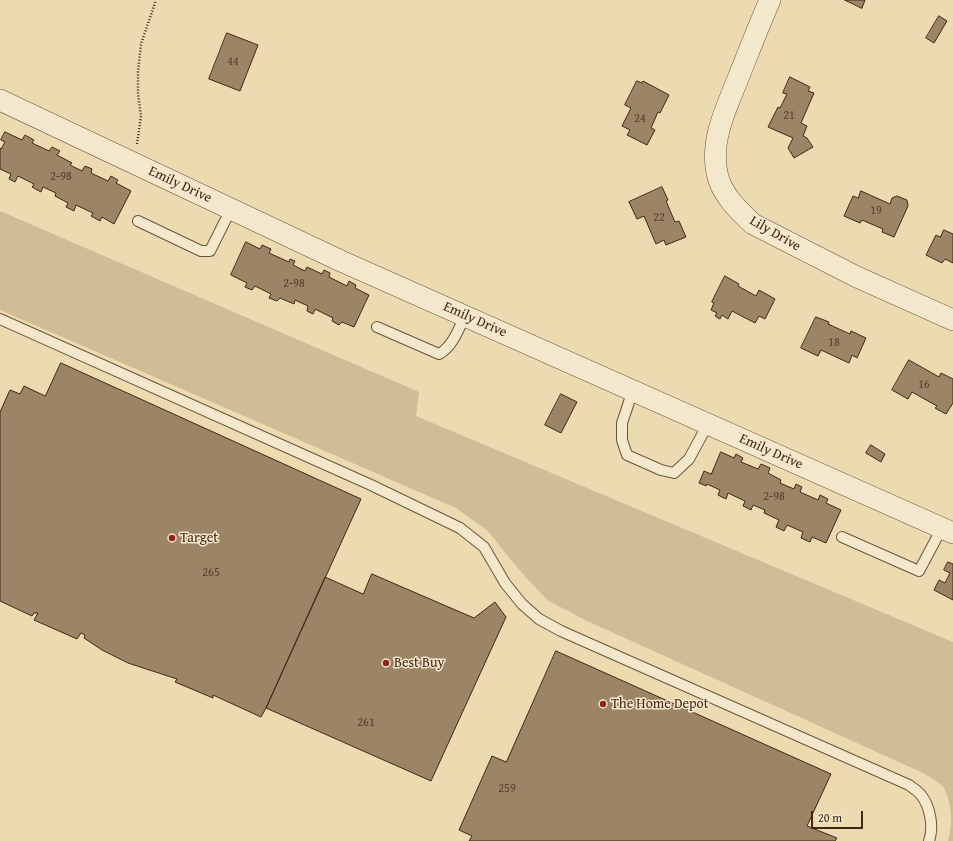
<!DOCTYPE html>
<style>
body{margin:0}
#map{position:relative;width:953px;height:841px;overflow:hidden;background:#ecdbb0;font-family:"Gentium Book Plus",serif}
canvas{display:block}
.scale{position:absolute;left:811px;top:811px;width:52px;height:18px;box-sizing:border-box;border:2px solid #452516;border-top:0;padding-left:5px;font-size:12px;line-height:14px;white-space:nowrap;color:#452516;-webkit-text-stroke:3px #f3e8cc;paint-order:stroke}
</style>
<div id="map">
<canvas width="953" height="841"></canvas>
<div class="scale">20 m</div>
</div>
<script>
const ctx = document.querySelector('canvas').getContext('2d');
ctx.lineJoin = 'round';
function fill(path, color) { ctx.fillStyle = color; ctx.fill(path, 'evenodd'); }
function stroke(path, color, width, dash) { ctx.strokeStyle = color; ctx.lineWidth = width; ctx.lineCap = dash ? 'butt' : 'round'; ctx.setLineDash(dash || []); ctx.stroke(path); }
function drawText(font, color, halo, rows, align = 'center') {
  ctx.font = font + ' "Gentium Book Plus",serif'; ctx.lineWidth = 3; ctx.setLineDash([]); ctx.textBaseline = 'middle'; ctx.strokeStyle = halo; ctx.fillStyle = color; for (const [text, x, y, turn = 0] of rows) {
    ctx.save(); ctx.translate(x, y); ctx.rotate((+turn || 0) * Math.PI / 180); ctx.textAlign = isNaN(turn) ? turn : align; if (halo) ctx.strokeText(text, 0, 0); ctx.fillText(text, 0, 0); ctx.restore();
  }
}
const green = new Path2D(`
 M 0,211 L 419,392 L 416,416 L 953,642 L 953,841 L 948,841 C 953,825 952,803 944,788 C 940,782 929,777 923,773 L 585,620 L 547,600 L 514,564 L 488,531 L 456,508 L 0,310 Z`);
const building = new Path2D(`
 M 845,0 L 865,0 L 862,8 Z
 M 939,16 L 947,21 L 934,43 L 926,38 Z
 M 227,33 L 258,45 L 240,91 L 209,79 Z
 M 790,77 L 810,87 L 808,91 L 814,93 L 801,123 L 807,126 L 803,136 L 807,138 L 813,147 L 794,158 L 788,148 L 793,138 L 768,127 L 778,107 L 780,108 L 787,94 L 783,93 Z
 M 637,81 L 642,83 L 643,81 L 669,95 L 660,113 L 658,112 L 651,128 L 655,130 L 647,145 L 627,135 L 630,130 L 622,126 L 631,108 L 625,105 Z
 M 5,132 L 22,140 L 25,135 L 34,140 L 32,143 L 49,151 L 52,147 L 60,151 L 57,155 L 72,163 L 70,165 L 82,171 L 85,166 L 92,169 L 91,173 L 108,181 L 111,176 L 118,180 L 116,183 L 131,191 L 114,224 L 102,217 L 100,221 L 91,216 L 93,213 L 76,205 L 74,211 L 66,207 L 68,203 L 55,196 L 56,193 L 43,187 L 41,192 L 32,187 L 34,184 L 18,176 L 15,182 L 9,179 L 11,174 L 0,169 L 0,148 L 1,149 L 5,142 L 1,140 Z
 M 662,187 L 668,200 L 666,201 L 675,222 L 679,221 L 686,237 L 666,245 L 664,240 L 656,244 L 644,216 L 637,219 L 629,202 Z
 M 861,191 L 890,204 L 892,198 L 897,196 L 907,200 L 908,206 L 894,237 L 882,232 L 883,229 L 862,220 L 860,223 L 844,216 L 853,196 L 858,198 Z
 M 944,230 L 953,234 L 953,263 L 945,259 L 942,263 L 926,255 L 936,235 L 940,237 Z
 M 246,242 L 260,249 L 262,245 L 271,249 L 269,253 L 289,262 L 290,259 L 295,261 L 293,265 L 305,271 L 307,267 L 322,274 L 324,270 L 330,273 L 329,277 L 347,286 L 349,281 L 356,285 L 355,288 L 369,295 L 354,327 L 342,322 L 339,325 L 332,321 L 333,318 L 315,309 L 313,314 L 307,311 L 308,306 L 295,300 L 294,304 L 280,298 L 277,301 L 269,298 L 271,294 L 255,286 L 252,290 L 245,287 L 247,283 L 231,275 Z
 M 725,276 L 739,284 L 738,286 L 756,296 L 759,290 L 775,299 L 765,319 L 759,316 L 755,323 L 732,311 L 728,319 L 722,315 L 720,319 L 715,316 L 717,313 L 711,310 L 714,303 L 712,302 Z
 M 816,317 L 829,322 L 828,324 L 850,334 L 851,331 L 866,338 L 857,358 L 852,355 L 849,363 L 821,350 L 818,356 L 801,348 Z
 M 909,360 L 939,377 L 941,373 L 953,379 L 953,403 L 946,414 L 935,408 L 937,406 L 912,392 L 908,399 L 892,390 Z
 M 61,363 L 361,499 L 266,708 L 261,717 L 213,695 L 213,698 L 175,682 L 177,679 L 128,663 L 102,650 L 84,638 L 85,635 L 81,633 L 77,639 L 34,620 L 38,613 L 34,613 L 32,616 L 0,601 L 0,412 L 10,390 L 20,394 L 24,386 L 45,396 Z
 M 561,394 L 577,402 L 561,433 L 545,425 Z
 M 871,445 L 885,454 L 881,462 L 866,453 Z
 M 721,452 L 734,458 L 736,454 L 743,458 L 741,462 L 758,469 L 761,464 L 770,468 L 768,473 L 781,480 L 780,483 L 794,489 L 796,484 L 802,487 L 800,492 L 818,500 L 820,495 L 828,499 L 826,503 L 841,510 L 826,543 L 812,537 L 810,542 L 801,538 L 803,532 L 787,525 L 784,531 L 776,527 L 779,520 L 764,513 L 765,510 L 753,505 L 751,510 L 743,506 L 745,501 L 728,493 L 726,499 L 718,495 L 720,490 L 707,484 L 706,486 L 699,483 L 704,471 L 711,474 Z
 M 948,562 L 953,564 L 953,600 L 934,590 L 939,580 L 945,583 L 950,573 L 944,570 Z
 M 372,574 L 474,618 L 495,602 L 506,617 L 431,781 L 266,708 L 325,577 L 363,594 Z
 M 556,651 L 831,774 L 807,826 L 837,838 L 835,841 L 469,841 L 472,836 L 459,830 L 492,756 L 506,762 Z`);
const path = new Path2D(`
 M 137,144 L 141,116 L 138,94 L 138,72 L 141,44 L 156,0`);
const service = new Path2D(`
 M 138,221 L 201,251 L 210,251 L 231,209
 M 0,319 L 371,485 L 460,528 L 484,547 L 505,583 L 522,604 L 539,619 L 561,631 L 909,785 C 913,788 918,791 921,795 C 930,806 934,827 929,841
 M 377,327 L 439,354 C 453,346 458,330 465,316
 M 633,390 L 622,423 L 622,440 L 627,455 L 661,470 L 674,473 L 689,459 L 708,424
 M 842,537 L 919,571 L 942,528`);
const minor = new Path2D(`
 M 770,0 C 759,25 749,51 739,76 C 727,107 710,139 717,173 C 721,194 738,210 753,224 L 857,277 L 953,320
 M 0,100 L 341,261 L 953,533`);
const markers = [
 [172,538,4,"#8f2418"],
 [386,663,4,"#8f2418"],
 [603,704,4,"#8f2418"]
];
const numberNames = [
 ["44",233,62],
 ["21",789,116],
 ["24",640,119],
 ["2-98",61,177],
 ["19",876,211],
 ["22",659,218],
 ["2-98",294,284],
 ["18",834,343],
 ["16",924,385],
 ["2-98",774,497],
 ["265",211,573],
 ["261",366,723],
 ["259",507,789]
];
const streetNames = [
 ["Emily Drive",180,185,25],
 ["Lily Drive",775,234,30],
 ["Emily Drive",475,320,24],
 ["Emily Drive",771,452,24]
];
const poiNames = [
 ["Target",180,538],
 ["Best Buy",394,663],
 ["The Home Depot",611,704]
];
fill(green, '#d0bc96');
fill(building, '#9c8466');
stroke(building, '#452516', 1);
stroke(service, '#6f523c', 12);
stroke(minor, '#6f523c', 22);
stroke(path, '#452516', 2.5, [1, 2]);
stroke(service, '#f3e8cc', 10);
stroke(minor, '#f3e8cc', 21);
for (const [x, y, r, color] of markers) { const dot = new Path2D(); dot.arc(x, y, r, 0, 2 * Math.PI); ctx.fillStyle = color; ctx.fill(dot); stroke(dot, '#f3e8cc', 1.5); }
drawText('12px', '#5b3d2a', null, numberNames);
drawText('14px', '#452516', '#f3e8cc', streetNames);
drawText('14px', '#452516', '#f3e8cc', poiNames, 'left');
</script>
